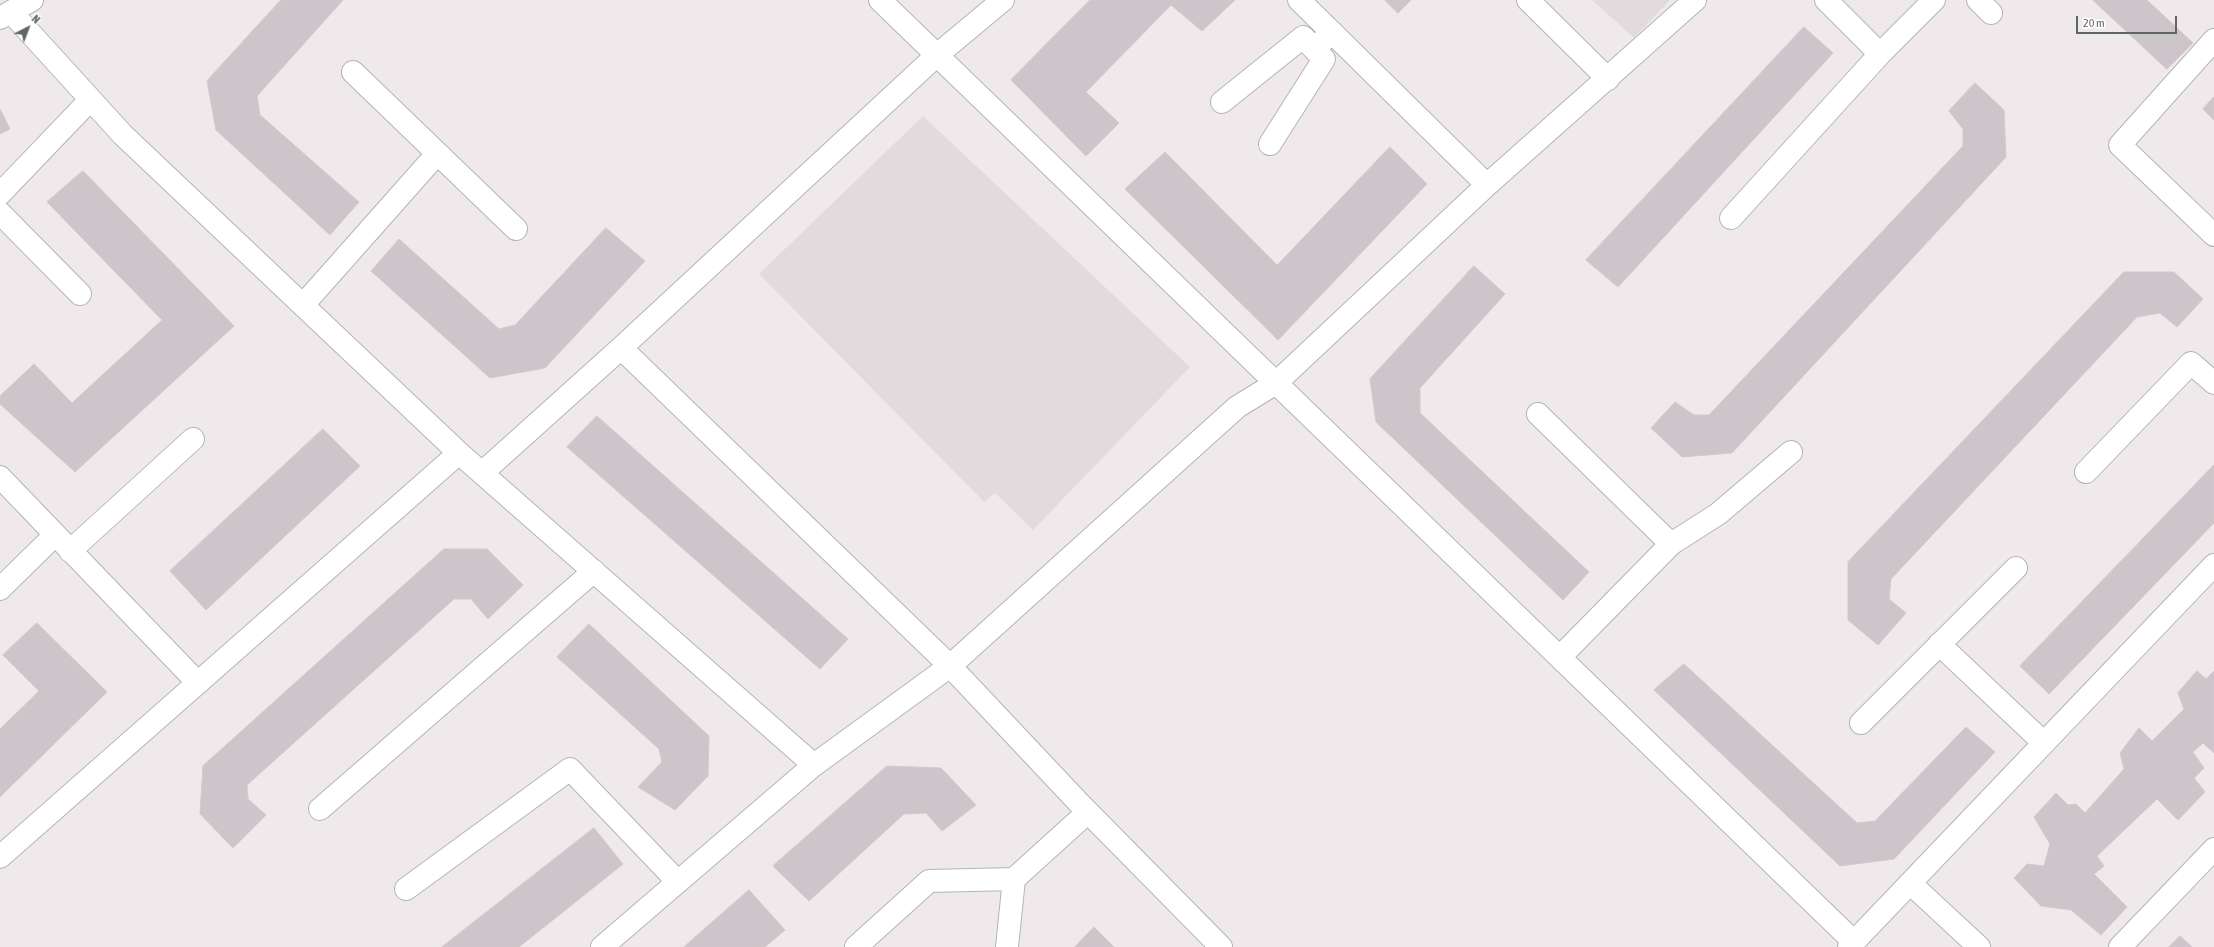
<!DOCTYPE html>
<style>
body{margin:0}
#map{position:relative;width:2214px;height:947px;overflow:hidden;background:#f0e9eb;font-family:"Asap Condensed",sans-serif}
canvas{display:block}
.north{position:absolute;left:8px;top:8px;width:40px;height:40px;-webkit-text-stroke:3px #fff;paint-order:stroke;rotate:42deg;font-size:11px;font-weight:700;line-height:16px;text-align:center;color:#606763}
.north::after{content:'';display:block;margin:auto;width:14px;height:18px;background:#606763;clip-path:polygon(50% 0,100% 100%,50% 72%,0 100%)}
.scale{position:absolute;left:2076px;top:16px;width:101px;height:18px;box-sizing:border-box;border:2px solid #606763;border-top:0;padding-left:5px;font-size:12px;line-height:14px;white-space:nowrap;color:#606763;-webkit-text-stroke:3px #fff;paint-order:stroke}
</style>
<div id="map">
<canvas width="2214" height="947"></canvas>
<div class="north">N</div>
<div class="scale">20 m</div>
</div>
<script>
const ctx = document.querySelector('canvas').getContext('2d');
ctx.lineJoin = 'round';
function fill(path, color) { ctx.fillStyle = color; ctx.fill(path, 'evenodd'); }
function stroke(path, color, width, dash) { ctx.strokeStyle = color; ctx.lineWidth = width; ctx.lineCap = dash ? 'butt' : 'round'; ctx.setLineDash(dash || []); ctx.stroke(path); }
const education = new Path2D(`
 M 1592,0 L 1670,0 L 1634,38 Z
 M 923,116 L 1190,367 L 1033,530 L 995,493 L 984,502 L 759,274 Z`);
const building = new Path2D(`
 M 281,0 L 343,0 L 257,96 L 260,115 L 359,202 L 330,235 L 216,130 L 207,81 Z
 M 1090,0 L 1235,0 L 1202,31 L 1171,5 L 1086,92 L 1119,123 L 1086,156 L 1011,80 Z
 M 1385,0 L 1411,0 L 1398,13 Z
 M 2093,0 L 2147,0 L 2193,43 L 2167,69 Z
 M 1804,27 L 1833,53 L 1618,287 L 1586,260 Z
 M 1975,83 L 2004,110 L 2006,157 L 1732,453 L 1682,457 L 1651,428 L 1675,402 L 1694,415 L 1709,415 L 1963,146 L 1963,129 L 1949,111 Z
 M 2214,97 L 2214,120 L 2203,109 Z
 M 0,109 L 10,129 L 0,134 Z
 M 1390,147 L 1427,184 L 1278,340 L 1125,189 L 1165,152 L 1277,265 Z
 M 83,171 L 234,326 L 75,472 L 0,404 L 0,396 L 34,364 L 72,403 L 162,320 L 47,202 Z
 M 606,228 L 645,261 L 545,368 L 490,378 L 371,271 L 399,239 L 499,329 L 515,325 Z
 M 1474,266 L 1505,294 L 1420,388 L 1420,413 L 1589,572 L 1563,600 L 1376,422 L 1370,379 Z
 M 2124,272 L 2174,272 L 2203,299 L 2177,327 L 2160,313 L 2137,317 L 1891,579 L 1889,599 L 1906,613 L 1878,645 L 1848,620 L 1848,562 Z
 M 597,416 L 848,639 L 820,669 L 567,447 Z
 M 323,429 L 360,466 L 206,610 L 170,571 Z
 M 2214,465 L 2214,523 L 2049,694 L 2020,666 Z
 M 444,549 L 487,549 L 523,585 L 488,619 L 471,599 L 454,599 L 247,785 L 248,799 L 266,815 L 233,848 L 200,814 L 203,766 Z
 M 37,623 L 107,692 L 0,797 L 0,729 L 39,691 L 3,655 Z
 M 589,624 L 709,736 L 708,776 L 675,810 L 638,787 L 662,762 L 659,749 L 557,657 Z
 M 1684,664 L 1857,823 L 1875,821 L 1966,727 L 1995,752 L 1894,859 L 1840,866 L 1654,690 Z
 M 2197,671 L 2206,679 L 2214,671 L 2214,753 L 2203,743 L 2193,752 L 2204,768 L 2194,778 L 2205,792 L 2178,820 L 2157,799 L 2097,856 L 2104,866 L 2094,874 L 2127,907 L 2101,935 L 2071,910 L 2041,906 L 2014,878 L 2027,864 L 2044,866 L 2050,844 L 2034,817 L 2056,793 L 2068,805 L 2076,804 L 2085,813 L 2124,769 L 2120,753 L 2139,728 L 2152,741 L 2184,709 L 2178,693 Z
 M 887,766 L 941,768 L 976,805 L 942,831 L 926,813 L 904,814 L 809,901 L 773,866 Z
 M 594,828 L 623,864 L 519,947 L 442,947 Z
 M 749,890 L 785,930 L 765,947 L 684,947 Z
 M 1094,927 L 1114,947 L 1075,947 Z
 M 2180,936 L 2192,947 L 2169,947 Z`);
const minor = new Path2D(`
 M 880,0 L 1854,942
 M 1299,0 L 1487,185
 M 1528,0 L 1608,79
 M 1826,0 L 1880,54 L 1934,0
 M 1978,0 L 1991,13
 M 11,12 L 123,135 L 459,453 L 814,765
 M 2214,40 L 2120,145 L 2214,235
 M 353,72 L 516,229
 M 1222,102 L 1303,37 L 1314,49 L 1332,32
 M 1270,144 L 1324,59 L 1314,49
 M 0,194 L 90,100
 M 0,213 L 80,294
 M 1731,218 L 1880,54
 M 303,305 L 436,155
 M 621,348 L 950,666 L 1080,804 L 1221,947
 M 1538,414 L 1671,544
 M 2086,472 L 2191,363 L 2214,383
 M 482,473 L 621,348 L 937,55 L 1003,0
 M 0,477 L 198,683
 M 70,551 L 193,439
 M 0,589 L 55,535
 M 1939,644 L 2044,743
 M 1560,657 L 1671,544 L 1718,514 L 1791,452
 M 1861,723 L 2016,568
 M 320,809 L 594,571
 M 0,857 L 459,453
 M 1910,883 L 1979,947
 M 406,889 L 570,769 L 678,882
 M 602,947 L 814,765 L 950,666 L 1237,407 L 1276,383 L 1487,185 L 1695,0
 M 856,947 L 929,881 L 1014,879 L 1088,812
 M 1007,947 L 1014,879
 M 1849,947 L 2214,565
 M 2120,947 L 2214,849`);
const secondary = new Path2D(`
 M 0,18 L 32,0`);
fill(education, '#e3dadd');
fill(building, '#ccc5c9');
stroke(building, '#d5c7cd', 1);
stroke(minor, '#b1b6b4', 24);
stroke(secondary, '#b0b7b4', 24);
stroke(minor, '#fff', 22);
stroke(secondary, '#fff', 22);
</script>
